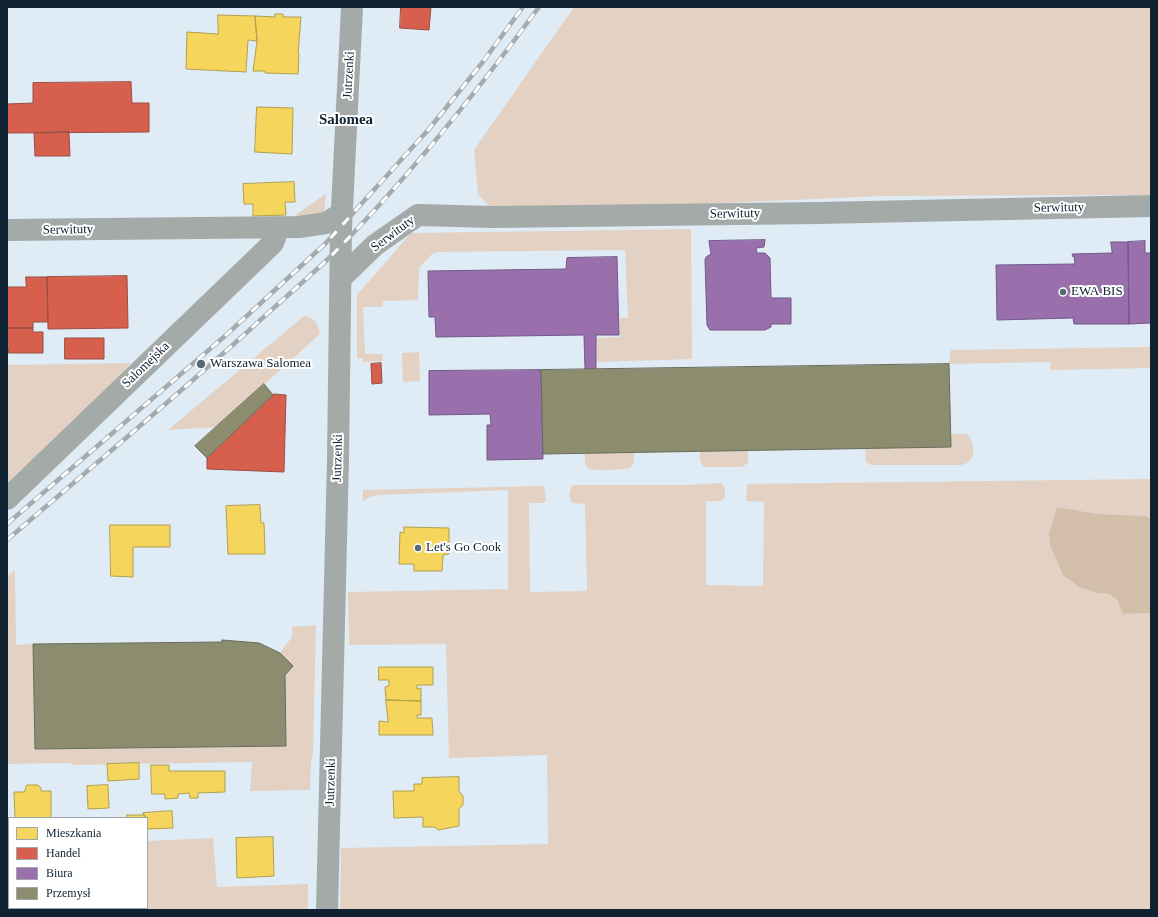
<!DOCTYPE html>
<meta charset="utf-8">
<style>
body{margin:0}
#map{position:relative;width:1158px;height:917px;overflow:hidden;background:#dfebf5;font-family:Georgia,serif}
canvas{display:block}
.frame{position:absolute;inset:0;border:8px solid #0e2232;pointer-events:none}
.legend{position:absolute;left:8px;top:817px;width:140px;height:92px;box-sizing:border-box;background:#fff;border:1px solid #9fa7ad;margin:0;padding:5px 7px;list-style:none;font-size:12px;color:#0e2232}
.legend li{display:flex;align-items:center;gap:8px;height:20px}
.legend b{width:20px;border:1px solid #9fa7ad}
</style>
<div id="map">
<canvas width="1158" height="917"></canvas>
<div class="frame"></div>
<ul class="legend">
<li><b style="height:11px;background:#f6d55c"></b>Mieszkania</li>
<li><b style="height:11px;background:#d6604d"></b>Handel</li>
<li><b style="height:11px;background:#9970ab"></b>Biura</li>
<li><b style="height:11px;background:#8c8c6e"></b>Przemysł</li>
</ul>
</div>
<script>
const ctx = document.querySelector('canvas').getContext('2d');
ctx.lineJoin = 'round';
function fill(path, color) { ctx.fillStyle = color; ctx.fill(path, 'evenodd'); }
function stroke(path, color, width, dash) { ctx.strokeStyle = color; ctx.lineWidth = width; ctx.lineCap = dash ? 'butt' : 'round'; ctx.setLineDash(dash || []); ctx.stroke(path); }
function drawText(font, color, halo, rows, align = 'center') {
  ctx.font = font + ' Georgia,serif'; ctx.lineWidth = 4; ctx.setLineDash([]); ctx.textBaseline = 'middle'; ctx.strokeStyle = halo; ctx.fillStyle = color; for (const [text, x, y, turn = 0] of rows) {
    ctx.save(); ctx.translate(x, y); ctx.rotate((+turn || 0) * Math.PI / 180); ctx.textAlign = isNaN(turn) ? turn : align; if (halo) ctx.strokeText(text, 0, 0); ctx.fillText(text, 0, 0); ctx.restore();
  }
}
const green = new Path2D(`
 M 574,7 L 1151,7 L 1151,195 L 882,196 L 611,208 L 489,206 L 478,194 L 474,150 Z
 M 326,193 L 324,214 L 286,222 L 324,195 Z
 M 691,229 L 692,359 L 597,362 L 596,338 L 620,337 L 620,318 L 628,318 L 625,250 L 438,252 L 432,254 L 419,268 L 418,300 L 383,301 L 382,307 L 363,307 L 365,354 L 382,354 L 383,361 L 363,362 L 363,358 L 357,358 L 357,295 L 411,233 Z
 M 304,316 C 315,318 318,323 320,334 L 217,427 L 168,430 Z
 M 1151,347 L 1151,368 L 1051,370 L 1050,362 L 949,364 L 951,350 Z
 M 419,352 L 420,381 L 403,382 L 402,353 Z
 M 130,363 L 113,388 L 7,484 L 7,365 Z
 M 950,434 L 967,434 C 976,443 977,464 960,465 L 871,465 L 866,462 L 865,447 Z
 M 700,450 L 748,450 L 748,463 L 742,467 L 704,467 L 700,461 Z
 M 635,451 L 633,465 L 628,469 C 621,469 592,472 588,468 C 584,464 585,457 585,452 Z
 M 1151,479 L 1151,519 L 1145,516 L 1098,514 L 1057,507 L 1049,534 L 1050,546 L 1063,575 L 1079,587 L 1096,593 L 1109,593 L 1117,600 L 1123,614 L 1151,613 L 1151,910 L 340,910 L 341,848 L 548,844 L 547,755 L 449,758 L 446,644 L 349,645 L 348,592 L 508,589 L 508,490 L 378,495 L 369,497 L 363,502 L 363,490 L 544,486 L 546,501 L 543,503 L 529,503 L 530,592 L 587,591 L 585,504 L 572,503 L 569,494 L 572,485 L 686,485 L 721,483 L 725,488 L 725,497 L 721,501 L 706,501 L 706,585 L 763,586 L 764,502 L 746,501 L 747,484 Z
 M 15,570 L 16,645 L 33,644 L 35,749 L 285,746 L 285,675 L 293,666 L 280,653 L 292,637 L 292,627 L 316,625 L 313,753 L 311,760 L 310,790 L 250,791 L 252,762 L 72,765 L 72,763 L 7,764 L 7,577 Z
 M 213,838 L 217,887 L 308,884 L 308,910 L 7,910 L 7,891 L 9,891 L 9,908 L 147,908 L 147,841 Z`);
const forest = new Path2D(`
 M 1057,507 L 1098,514 L 1146,516 L 1151,519 L 1151,613 L 1123,614 L 1117,600 L 1109,594 L 1096,593 L 1079,587 L 1063,575 L 1050,546 L 1049,533 Z`);
const homes = new Path2D(`
 M 275,14 L 283,14 L 283,17 L 301,17 L 298,54 L 299,54 L 298,74 L 265,73 L 265,71 L 253,71 L 257,41 L 255,16 L 275,17 Z
 M 218,15 L 255,16 L 257,41 L 248,40 L 246,72 L 186,69 L 187,32 L 218,34 Z
 M 257,107 L 293,108 L 292,154 L 255,152 Z
 M 294,182 L 295,202 L 285,202 L 286,215 L 253,216 L 253,204 L 244,204 L 243,184 Z
 M 260,505 L 261,523 L 264,523 L 265,554 L 228,554 L 226,506 Z
 M 110,525 L 170,525 L 170,547 L 133,547 L 133,577 L 111,576 Z
 M 404,527 L 449,528 L 449,554 L 443,555 L 442,571 L 414,571 L 414,564 L 399,564 L 400,532 L 404,533 Z
 M 379,667 L 433,667 L 433,685 L 417,685 L 417,689 L 421,688 L 421,701 L 386,700 L 385,687 L 389,686 L 389,680 L 379,680 Z
 M 386,700 L 421,701 L 421,715 L 417,715 L 417,718 L 432,718 L 433,735 L 379,735 L 379,721 L 388,722 Z
 M 139,763 L 139,779 L 108,781 L 107,764 Z
 M 151,765 L 169,765 L 169,771 L 225,771 L 225,792 L 198,793 L 198,798 L 190,798 L 189,793 L 178,794 L 178,798 L 165,799 L 165,794 L 152,794 Z
 M 459,777 L 459,791 L 463,796 L 463,805 L 459,809 L 459,826 L 438,830 L 435,827 L 423,827 L 423,817 L 394,818 L 393,791 L 414,791 L 414,784 L 422,784 L 422,778 Z
 M 27,785 L 38,785 L 41,788 L 41,791 L 51,791 L 51,818 L 15,818 L 14,792 L 24,792 Z
 M 108,785 L 109,808 L 88,809 L 87,786 Z
 M 172,811 L 173,828 L 147,829 L 147,818 L 145,818 L 143,813 Z
 M 127,815 L 145,815 L 145,818 L 127,818 Z
 M 273,837 L 274,876 L 237,878 L 236,838 Z`);
const shops = new Path2D(`
 M 401,7 L 431,7 L 429,30 L 400,28 Z
 M 131,82 L 132,103 L 149,103 L 149,132 L 7,133 L 7,104 L 33,103 L 33,83 Z
 M 69,132 L 70,156 L 35,156 L 34,133 Z
 M 127,276 L 128,328 L 48,329 L 47,277 Z
 M 26,277 L 47,277 L 48,322 L 33,322 L 33,328 L 7,328 L 7,287 L 26,287 Z
 M 7,328 L 33,328 L 33,332 L 43,332 L 43,353 L 9,353 Z
 M 65,338 L 104,338 L 104,359 L 65,359 Z
 M 381,363 L 382,383 L 372,384 L 371,364 Z
 M 274,394 L 286,395 L 284,472 L 207,469 L 207,458 Z`);
const offices = new Path2D(`
 M 765,240 L 764,247 L 756,248 L 757,253 L 765,253 L 770,258 L 771,298 L 791,298 L 791,324 L 771,324 L 771,327 L 765,330 L 710,330 L 707,325 L 705,260 L 706,257 L 711,254 L 709,241 Z
 M 1145,241 L 1145,253 L 1151,253 L 1151,323 L 1129,324 L 1128,242 Z
 M 1111,242 L 1128,242 L 1129,324 L 1074,324 L 1073,318 L 997,320 L 996,265 L 1075,264 L 1074,256 L 1073,257 L 1072,254 L 1112,253 Z
 M 617,257 L 619,335 L 596,335 L 596,369 L 585,369 L 584,335 L 436,337 L 435,317 L 429,317 L 428,271 L 566,269 L 567,258 Z
 M 541,370 L 543,459 L 487,460 L 487,425 L 491,425 L 490,414 L 429,415 L 429,371 Z`);
const industry = new Path2D(`
 M 949,364 L 951,447 L 543,454 L 541,370 Z
 M 264,384 L 273,395 L 207,458 L 195,446 Z
 M 222,640 L 259,643 L 280,653 L 293,666 L 285,675 L 286,746 L 35,749 L 33,644 L 222,642 Z`);
const street = new Path2D(`
 M 7,230 L 299,227 L 326,223 L 342,213
 M 341,278 L 375,245 L 418,215 L 493,217 L 819,213 L 1151,206
 M 7,499 L 273,243 L 279,227
 M 327,910 L 338,459 L 341,228 L 352,7`);
const rail = new Path2D(`
 M 7,524 L 225,336 L 326,243 L 429,129 L 482,63 L 523,7
 M 7,540 C 87,471 167,404 245,334 C 272,309 300,285 327,260 C 405,182 474,96 539,7`);
const markers = [
 [1063,292,4,"#576876"],
 [201,364,5,"#576876"],
 [418,548,4,"#576876"]
];
const streetNames = [
 ["Jutrzenki",349,75,-87],
 ["Serwituty",1059,208,-1],
 ["Serwituty",735,214,-1],
 ["Serwituty",68,230,-1],
 ["Serwituty",393,234,-37],
 ["Salomejska",146,365,-44],
 ["Jutrzenki",338,458,-89],
 ["Jutrzenki",331,782,-89]
];
const poiNames = [
 ["EWA BIS",1071,292],
 ["Warszawa Salomea",210,364],
 ["Let's Go Cook",426,548]
];
const quarterNames = [
 ["Salomea",346,120]
];
fill(green, '#e3d2c3');
fill(forest, '#d3beaa');
fill(homes, '#f6d55c');
stroke(homes, '#b09f4f', 1);
fill(shops, '#d6604d');
stroke(shops, '#9a4d45', 1);
fill(offices, '#9970ab');
stroke(offices, '#6f5987', 1);
fill(industry, '#8c8c6e');
stroke(industry, '#666c5c', 1);
stroke(street, '#a4aaa7', 22);
stroke(rail, '#a4abae', 4.5);
stroke(rail, '#fff', 3, [9]);
for (const [x, y, r, color] of markers) { const dot = new Path2D(); dot.arc(x, y, r, 0, 2 * Math.PI); ctx.fillStyle = color; ctx.fill(dot); stroke(dot, '#fff', 1.5); }
drawText('13px', '#0e2232', '#fff', streetNames);
drawText('13px', '#0e2232', '#fff', poiNames, 'left');
drawText('bold 15px', '#0e2232', '#fff', quarterNames);
</script>
